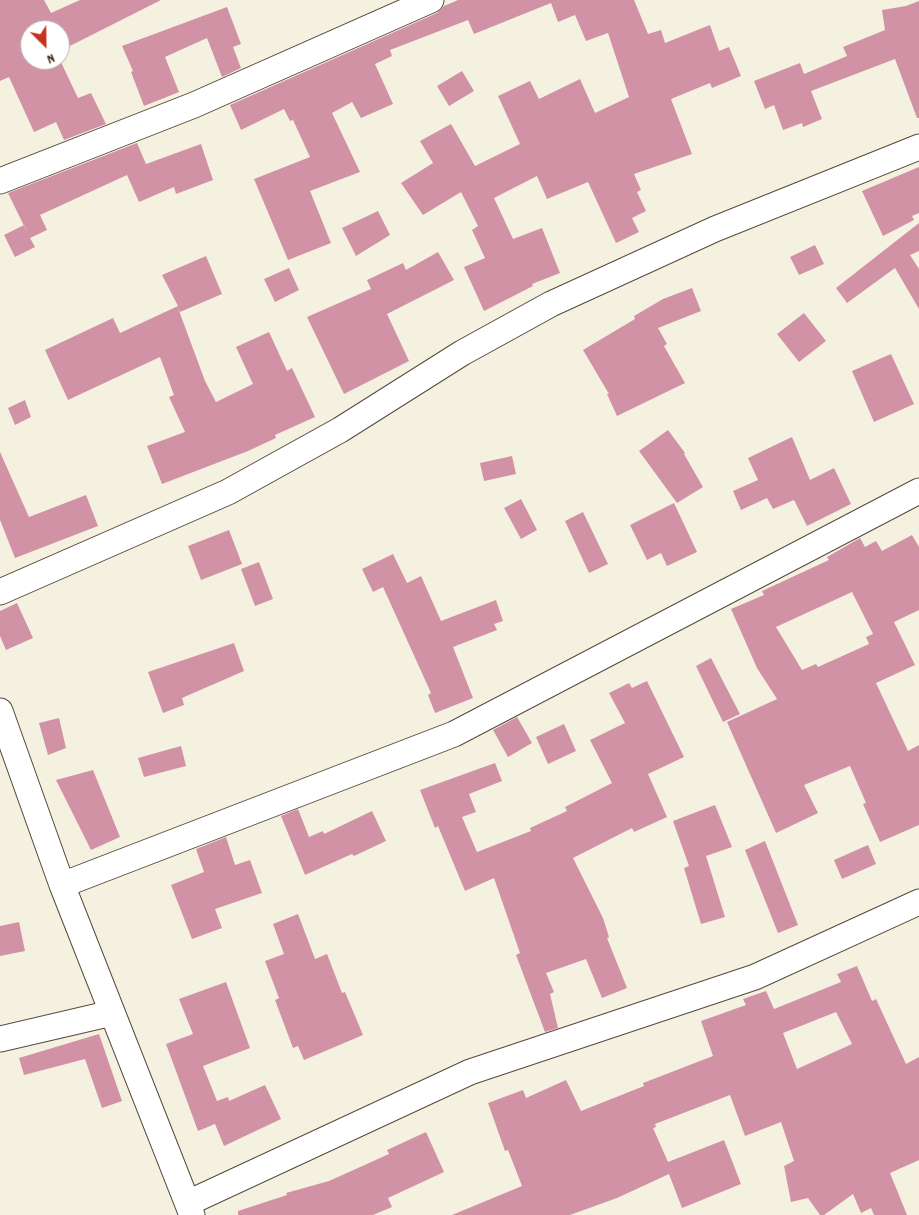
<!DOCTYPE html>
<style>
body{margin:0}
#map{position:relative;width:919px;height:1215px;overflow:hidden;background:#f5f1e0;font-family:Dekko,sans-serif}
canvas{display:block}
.north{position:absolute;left:20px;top:20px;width:50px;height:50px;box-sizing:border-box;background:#fff;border:1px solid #b1aaa5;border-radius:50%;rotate:157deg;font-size:14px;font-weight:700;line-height:20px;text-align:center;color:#3b2a1e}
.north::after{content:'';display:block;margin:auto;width:18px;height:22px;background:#c8321e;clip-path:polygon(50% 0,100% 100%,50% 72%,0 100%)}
</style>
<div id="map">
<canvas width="919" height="1215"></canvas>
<div class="north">N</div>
</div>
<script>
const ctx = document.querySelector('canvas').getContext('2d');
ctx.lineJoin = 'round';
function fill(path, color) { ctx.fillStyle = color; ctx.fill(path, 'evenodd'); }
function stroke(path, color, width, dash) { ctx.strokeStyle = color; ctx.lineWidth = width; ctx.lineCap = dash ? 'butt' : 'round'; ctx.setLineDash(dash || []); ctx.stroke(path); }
const building = new Path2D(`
 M 0,0 L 44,0 L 51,13 L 80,0 L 161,0 L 60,51 L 60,30 L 30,30 L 30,60 L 60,60 L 78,98 L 91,93 L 106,124 L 64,140 L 56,122 L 34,132 L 9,77 L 0,81 Z
 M 458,0 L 634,0 L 648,34 L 661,30 L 665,43 L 710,25 L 719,51 L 729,47 L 741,76 L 712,88 L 710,83 L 671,99 L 692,154 L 634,174 L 641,190 L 637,192 L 646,211 L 632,218 L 639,232 L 616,243 L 588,182 L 547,199 L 537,176 L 494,198 L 513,239 L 542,228 L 560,273 L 532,284 L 533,286 L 484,311 L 464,267 L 485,258 L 472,230 L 478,226 L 461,192 L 423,215 L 401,183 L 433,163 L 420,141 L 451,124 L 475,166 L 520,144 L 498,96 L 530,81 L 539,99 L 580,79 L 595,113 L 629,97 L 608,33 L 586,41 L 575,15 L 558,22 L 551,3 L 474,34 L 468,20 L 390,50 L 392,56 L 375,64 L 393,104 L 361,118 L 352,102 L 332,113 L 360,172 L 310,191 L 331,243 L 288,260 L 254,179 L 310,157 L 293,120 L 290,121 L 284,109 L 241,130 L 230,105 L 437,13 L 444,6 Z
 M 919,1 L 919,118 L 917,118 L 895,59 L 811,91 L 822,119 L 803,127 L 802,123 L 783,130 L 774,105 L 765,109 L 754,81 L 800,63 L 804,74 L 847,56 L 843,47 L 885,30 L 882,10 L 906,6 Z
 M 227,7 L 241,44 L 233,47 L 241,68 L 222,77 L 207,38 L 165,57 L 179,92 L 144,106 L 131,72 L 133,71 L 122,46 Z
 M 462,71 L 474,91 L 449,106 L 437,86 Z
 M 137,143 L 146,164 L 201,144 L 213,180 L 176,194 L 174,187 L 139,202 L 127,175 L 40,215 L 47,230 L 30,238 L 35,247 L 15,257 L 4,235 L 24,225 L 27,232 L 8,193 Z
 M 919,167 L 919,213 L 912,216 L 914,220 L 883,236 L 862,191 Z
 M 378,211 L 390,235 L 356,256 L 342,228 Z
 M 919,223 L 919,251 L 910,255 L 919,269 L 919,309 L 895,268 L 847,303 L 836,288 Z
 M 815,245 L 824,264 L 799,275 L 790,257 Z
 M 438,252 L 454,280 L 387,314 L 409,361 L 344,394 L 307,317 L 371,289 L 367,280 L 403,263 L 406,270 Z
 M 206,256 L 222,294 L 180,312 L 178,308 L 205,381 L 216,402 L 253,384 L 236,347 L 269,332 L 287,371 L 292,368 L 315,417 L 275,435 L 276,438 L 248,451 L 162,484 L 147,446 L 185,432 L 169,397 L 174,395 L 160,357 L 68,400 L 45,350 L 113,318 L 120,333 L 178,306 L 162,275 Z
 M 289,268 L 299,290 L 275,302 L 264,279 Z
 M 692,288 L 701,311 L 658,328 L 667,344 L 664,346 L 685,383 L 617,416 L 607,394 L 609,394 L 583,350 L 635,319 L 634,316 L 663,299 Z
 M 804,313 L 826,341 L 799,362 L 777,334 Z
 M 891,354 L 914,404 L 874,422 L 852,371 Z
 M 25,400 L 31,417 L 15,425 L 8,408 Z
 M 668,430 L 685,453 L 684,454 L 703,487 L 677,503 L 639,451 Z
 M 792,437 L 810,480 L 834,468 L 851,504 L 807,526 L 794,500 L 773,509 L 767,498 L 741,510 L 733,491 L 758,480 L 748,458 Z
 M 0,452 L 29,517 L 86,495 L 98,526 L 15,558 L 0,520 Z
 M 512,456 L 516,474 L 484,481 L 480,463 Z
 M 521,499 L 537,530 L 521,539 L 504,508 Z
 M 674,503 L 697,552 L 667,566 L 661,553 L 647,560 L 630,525 Z
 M 583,512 L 608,564 L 589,573 L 565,521 Z
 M 229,530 L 242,564 L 201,580 L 188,546 Z
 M 912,535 L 919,547 L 919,610 L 894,622 L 915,665 L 876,683 L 908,751 L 919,745 L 919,825 L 880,842 L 863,804 L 866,803 L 850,766 L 804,785 L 818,813 L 776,833 L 727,722 L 777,699 L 757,668 L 731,609 L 764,595 L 762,591 L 829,560 L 827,557 L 860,538 L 865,547 L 876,541 L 882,551 ZM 852,592 L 873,634 L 866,637 L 869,644 L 818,667 L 816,664 L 802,670 L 776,627 Z
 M 393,554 L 407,583 L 421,576 L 441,621 L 496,600 L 503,621 L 494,624 L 497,630 L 453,647 L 473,698 L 435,713 L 428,695 L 431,693 L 383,587 L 373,592 L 362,569 Z
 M 259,562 L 273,599 L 255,606 L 241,569 Z
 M 17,603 L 33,638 L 6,650 L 0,636 L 0,611 Z
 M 234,643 L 244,671 L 182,698 L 184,705 L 163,713 L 148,672 Z
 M 711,658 L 740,714 L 723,722 L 696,666 Z
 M 647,681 L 684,757 L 648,774 L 667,817 L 634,832 L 632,828 L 573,858 L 603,918 L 609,937 L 607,938 L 627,988 L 602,998 L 586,959 L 546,973 L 554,992 L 550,994 L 558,1028 L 545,1032 L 516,955 L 520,953 L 494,878 L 465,891 L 438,826 L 435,828 L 420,790 L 495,763 L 502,781 L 469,794 L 476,812 L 462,817 L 477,852 L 531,831 L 530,828 L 567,811 L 565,807 L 612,783 L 590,740 L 625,723 L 609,693 L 629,683 L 632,688 Z
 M 517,717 L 532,743 L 508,757 L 493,730 Z
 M 59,718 L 66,748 L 48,755 L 39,723 Z
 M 564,724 L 576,751 L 548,764 L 536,737 Z
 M 181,746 L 186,766 L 144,777 L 138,758 Z
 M 93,770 L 120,837 L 91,850 L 56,780 Z
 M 715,805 L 732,847 L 706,856 L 725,917 L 701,924 L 684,868 L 689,866 L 673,821 Z
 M 298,809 L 309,837 L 323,831 L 324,834 L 372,811 L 386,841 L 354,856 L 352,854 L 305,875 L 281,816 Z
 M 226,837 L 235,865 L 250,860 L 262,893 L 215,909 L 222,928 L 192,939 L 171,885 L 204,872 L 196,849 Z
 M 765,841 L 798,925 L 778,933 L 745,850 Z
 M 868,845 L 876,864 L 842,879 L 834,860 Z
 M 298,914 L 315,959 L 327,954 L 342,993 L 345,992 L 363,1035 L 304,1060 L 298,1046 L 293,1048 L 275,1000 L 279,998 L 265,961 L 284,954 L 273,924 Z
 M 19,922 L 25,951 L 0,956 L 0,926 Z
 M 857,966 L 872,1001 L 876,999 L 906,1064 L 919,1057 L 919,1160 L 890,1173 L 907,1215 L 874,1215 L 871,1208 L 861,1213 L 853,1194 L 824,1215 L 820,1215 L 808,1198 L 791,1202 L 784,1166 L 794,1161 L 781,1122 L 745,1136 L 730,1095 L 655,1124 L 656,1127 L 653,1128 L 668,1162 L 724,1140 L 741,1184 L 682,1208 L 669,1174 L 617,1198 L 570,1215 L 452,1215 L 522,1186 L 508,1150 L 505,1151 L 488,1103 L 523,1090 L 526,1098 L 566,1080 L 581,1111 L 644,1086 L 643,1083 L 713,1056 L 701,1021 L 746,1005 L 743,999 L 766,991 L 774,1009 L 841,982 L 837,974 ZM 836,1012 L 852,1044 L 797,1069 L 783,1033 Z
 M 226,982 L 250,1048 L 203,1066 L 217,1101 L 228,1097 L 229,1101 L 265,1085 L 281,1119 L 224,1146 L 215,1124 L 198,1131 L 166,1044 L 193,1034 L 179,999 Z
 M 99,1034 L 122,1101 L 102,1108 L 85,1059 L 24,1075 L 19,1058 Z
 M 426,1132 L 444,1172 L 388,1198 L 392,1207 L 373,1215 L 238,1215 L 238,1211 L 287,1195 L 286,1193 L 329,1181 L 389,1154 L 387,1150 Z`);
const minor = new Path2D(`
 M 0,181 L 194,105 L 431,0
 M 0,592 L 228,492 L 340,430 L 462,353 L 551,304 L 715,229 L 919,147
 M 0,711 L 62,885 L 192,1215
 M 62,885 L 454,734 L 919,491
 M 0,1039 L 112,1013
 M 188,1203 L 470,1072 L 755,977 L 919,902`);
fill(building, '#d292a5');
stroke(minor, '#57483b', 27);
stroke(minor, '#fff', 25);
</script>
